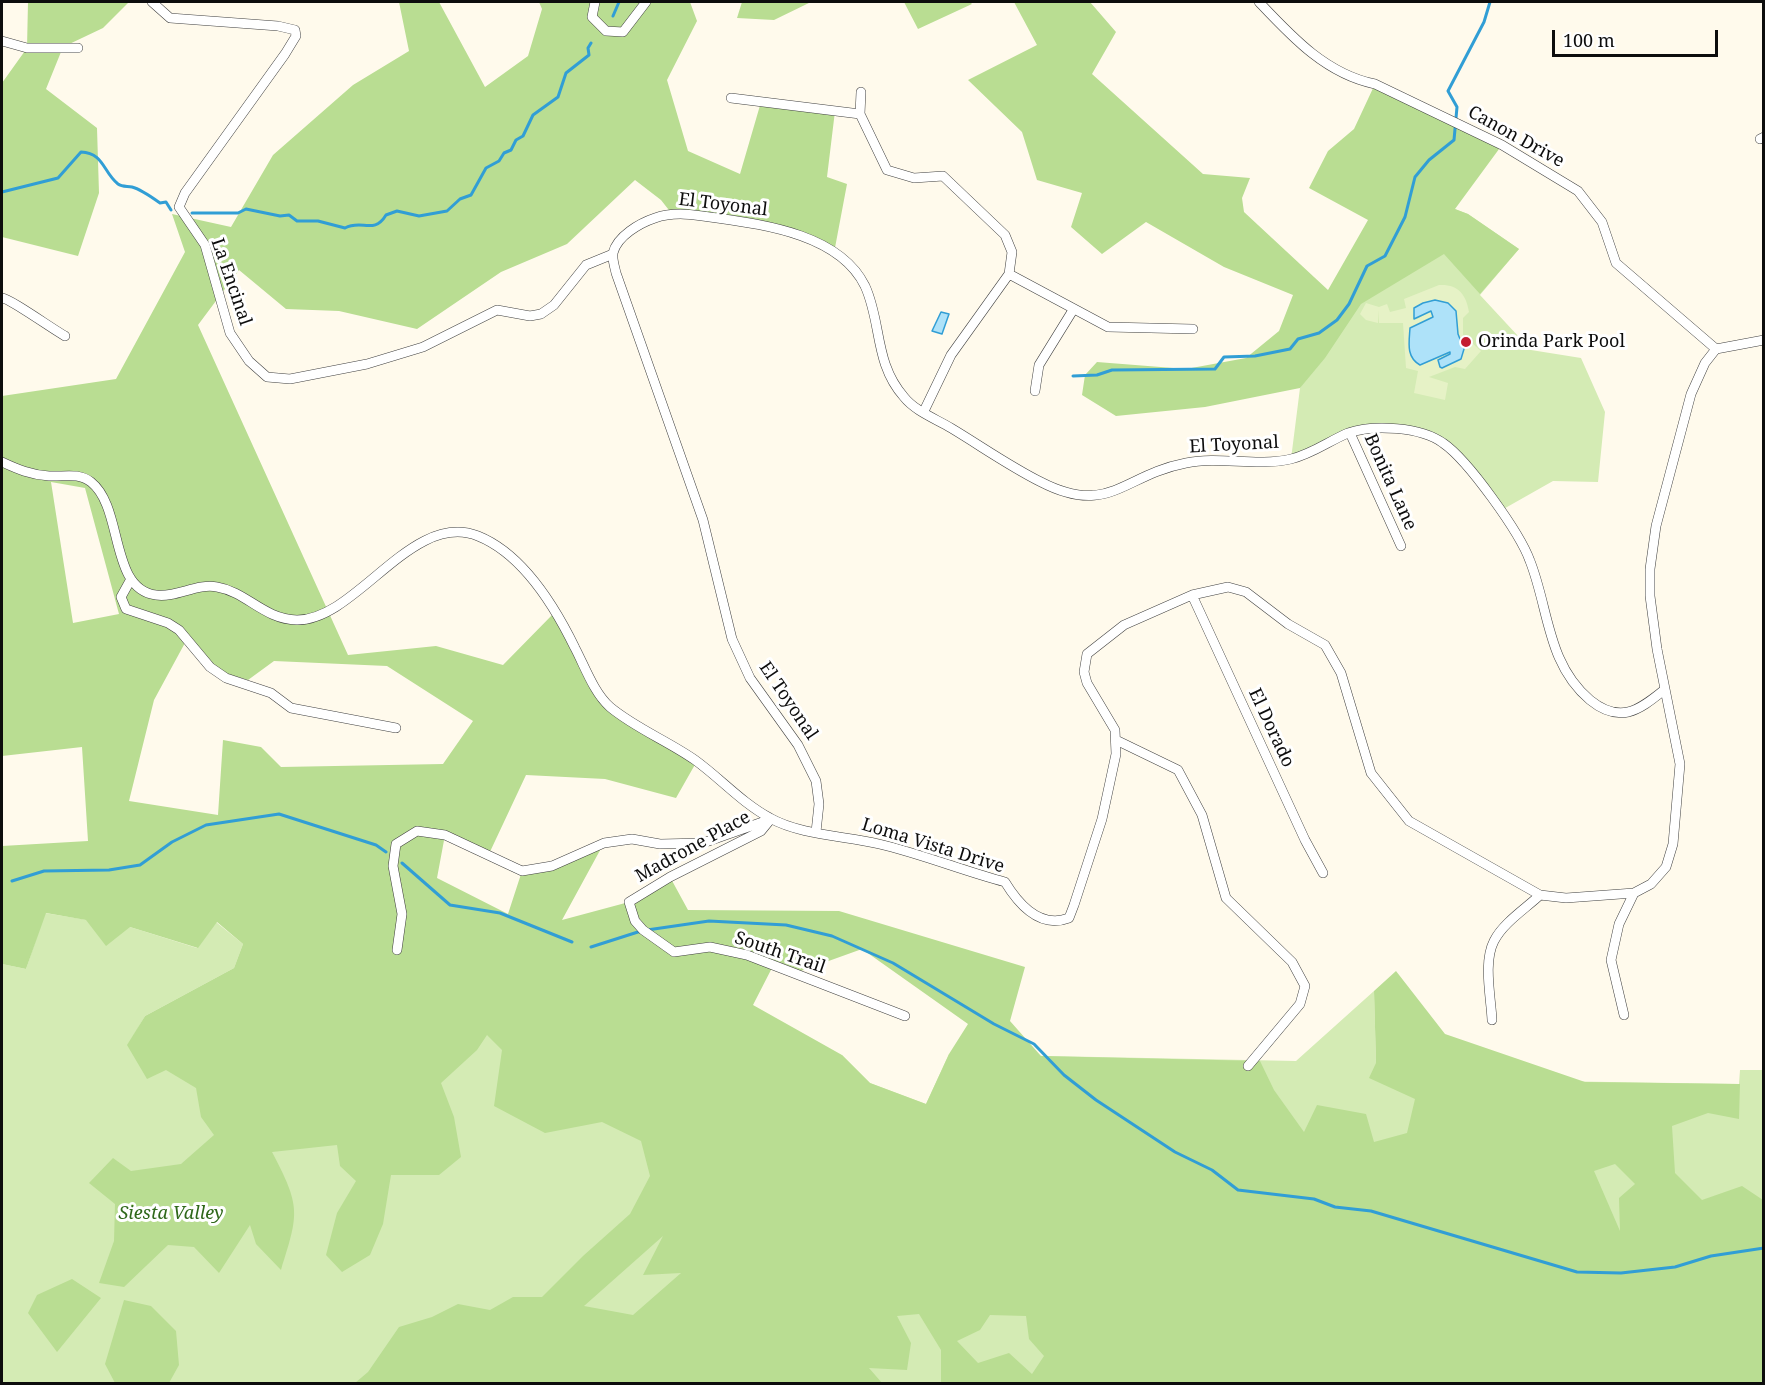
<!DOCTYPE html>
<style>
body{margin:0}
#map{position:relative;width:1765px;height:1385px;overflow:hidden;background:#fffaec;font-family:"Noto Serif",serif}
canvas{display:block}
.frame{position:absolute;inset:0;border:3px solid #0d0d0d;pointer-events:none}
.scale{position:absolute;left:1552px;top:30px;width:166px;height:27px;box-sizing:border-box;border:3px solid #0d0d0d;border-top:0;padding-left:8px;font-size:18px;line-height:21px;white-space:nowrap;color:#0d0d0d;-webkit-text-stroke:4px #fff;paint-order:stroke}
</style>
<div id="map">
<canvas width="1765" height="1385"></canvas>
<div class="frame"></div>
<div class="scale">100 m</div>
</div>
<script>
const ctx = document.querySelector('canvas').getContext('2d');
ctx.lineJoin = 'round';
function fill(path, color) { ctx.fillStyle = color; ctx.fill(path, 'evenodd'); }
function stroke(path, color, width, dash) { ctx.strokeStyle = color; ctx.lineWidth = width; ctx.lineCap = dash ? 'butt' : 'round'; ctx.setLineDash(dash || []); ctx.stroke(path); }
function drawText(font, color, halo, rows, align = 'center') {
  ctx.font = font + ' "Noto Serif",serif'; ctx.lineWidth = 6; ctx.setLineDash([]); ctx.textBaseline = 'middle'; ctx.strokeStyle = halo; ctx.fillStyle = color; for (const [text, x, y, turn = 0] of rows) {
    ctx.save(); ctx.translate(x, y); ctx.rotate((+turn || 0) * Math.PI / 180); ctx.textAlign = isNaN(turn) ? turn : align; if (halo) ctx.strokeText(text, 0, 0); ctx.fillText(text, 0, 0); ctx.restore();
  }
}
const green = new Path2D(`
 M 1386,183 L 1468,214 L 1519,249 L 1480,295 L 1531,350 L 1581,358 L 1605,412 L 1598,482 L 1553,481 L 1500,511 L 1465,463 L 1433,437 L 1364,428 L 1291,459 L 1300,388 Z
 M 45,913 L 130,927 L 197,948 L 216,922 L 243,944 L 234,968 L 145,1016 L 128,1045 L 487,1035 L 842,1055 L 870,1083 L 926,1104 L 949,1054 L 1296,1061 L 1374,991 L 1376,1063 L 1417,1079 L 1739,1084 L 1740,1070 L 1763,1070 L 1763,1383 L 2,1383 L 2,964 L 26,969 Z`);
const forest = new Path2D(`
 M 28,2 L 129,2 L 103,28 L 63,47 L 46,89 L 97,128 L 99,193 L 78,256 L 2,237 L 2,83 L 27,48 Z
 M 399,2 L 439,2 L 485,87 L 528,56 L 542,9 L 539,2 L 690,2 L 697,21 L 667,80 L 688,151 L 740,174 L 761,102 L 835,111 L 827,177 L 847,184 L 834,253 L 797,235 L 672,214 L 661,200 L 635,180 L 567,244 L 501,272 L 417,329 L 339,311 L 286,309 L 239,270 L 198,325 L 348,655 L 436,646 L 503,665 L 555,612 L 603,699 L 697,761 L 676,798 L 605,779 L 526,775 L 488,856 L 445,835 L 437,878 L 508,914 L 522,871 L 552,866 L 604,843 L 562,920 L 629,902 L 670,877 L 688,910 L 839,911 L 1025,967 L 1010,1021 L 1041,1056 L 1260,1061 L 1274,1090 L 1304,1132 L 1317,1105 L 1366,1114 L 1374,1142 L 1407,1133 L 1415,1099 L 1369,1078 L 1376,1063 L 1374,991 L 1396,971 L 1445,1034 L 1585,1082 L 1740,1084 L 1739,1119 L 1708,1113 L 1672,1126 L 1675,1173 L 1702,1200 L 1742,1186 L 1763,1200 L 1763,1383 L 941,1383 L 941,1350 L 919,1314 L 897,1316 L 911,1343 L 907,1370 L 869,1368 L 882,1383 L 355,1383 L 368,1372 L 399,1327 L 432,1317 L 458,1304 L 490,1310 L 513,1297 L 542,1297 L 583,1256 L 630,1214 L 650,1176 L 641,1141 L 602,1122 L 545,1133 L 494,1106 L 502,1050 L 487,1035 L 477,1050 L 441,1083 L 454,1117 L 461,1157 L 439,1175 L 391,1175 L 383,1224 L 370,1255 L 342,1272 L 326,1255 L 337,1213 L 356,1181 L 340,1166 L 337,1145 L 272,1152 C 301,1207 299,1213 281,1270 L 256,1244 L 250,1225 L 219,1273 L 194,1247 L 168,1245 L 124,1287 L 99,1283 L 114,1241 L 115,1204 L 89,1183 L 113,1158 L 131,1171 L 181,1164 L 214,1135 L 201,1117 L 196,1088 L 166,1070 L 147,1079 L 127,1045 L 145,1016 L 234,968 L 243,944 L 217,922 L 198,948 L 130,927 L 106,946 L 86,920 L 46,913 L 26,969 L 2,964 L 2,846 L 88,841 L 82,747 L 2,756 L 2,396 L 116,379 L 185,252 L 172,214 L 231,227 L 273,155 L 353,85 L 409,51 ZM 51,482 L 85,488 L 119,614 L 73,623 ZM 186,641 L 212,670 L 248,680 L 274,661 L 387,666 L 473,721 L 443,764 L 281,767 L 261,747 L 223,740 L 218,815 L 129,801 L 154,700 ZM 862,949 L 968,1024 L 949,1054 L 926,1104 L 870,1083 L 842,1055 L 753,1005 L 774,964 L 798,972 ZM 1615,1164 L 1635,1184 L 1619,1198 L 1620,1231 L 1594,1171 ZM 663,1236 L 643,1275 L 681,1273 L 633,1315 L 584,1306 ZM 990,1315 L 1026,1316 L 1029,1339 L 1044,1356 L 1032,1374 L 1009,1353 L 978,1363 L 957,1341 L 980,1330 Z
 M 742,2 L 811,2 L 774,20 L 737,18 Z
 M 904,2 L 970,2 L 972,4 L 918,29 Z
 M 1014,2 L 1090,2 L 1116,32 L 1092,74 L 1203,174 L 1250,178 L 1242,198 L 1244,212 L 1328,290 L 1368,220 L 1309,188 L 1328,151 L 1354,129 L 1375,84 L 1502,145 L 1455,209 L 1468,214 L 1519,249 L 1480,294 L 1444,254 L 1361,304 L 1325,358 L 1300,388 L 1205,407 L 1116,416 L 1082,395 L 1085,375 L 1097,362 L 1186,369 L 1246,358 L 1279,331 L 1293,295 L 1224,267 L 1146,222 L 1102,254 L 1071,227 L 1082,193 L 1037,180 L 1022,132 L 968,80 L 1037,45 Z
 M 72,1279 L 101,1298 L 57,1352 L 28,1313 L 37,1295 Z
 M 124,1300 L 151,1306 L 176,1331 L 179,1365 L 169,1383 L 115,1383 L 105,1364 Z`);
const pitch = new Path2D(`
 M 1439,285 C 1458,284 1466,294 1469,312 L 1463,318 L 1463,335 L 1481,351 L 1465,369 L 1455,367 L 1429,377 L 1448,383 L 1445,400 L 1414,393 L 1418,371 L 1406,368 L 1403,323 L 1379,323 L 1379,310 L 1378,323 L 1366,320 L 1360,314 L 1366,303 L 1379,307 L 1387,304 L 1390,312 L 1406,308 L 1404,299 ZM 1435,300 L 1457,321 L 1459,339 L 1462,344 L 1440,367 L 1451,354 L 1449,352 L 1420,365 L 1433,317 L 1431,311 L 1417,319 L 1413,316 L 1416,306 Z`);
const water = new Path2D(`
 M 1435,300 L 1448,303 L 1456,311 L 1458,334 L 1464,349 L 1461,359 L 1442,368 L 1440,367 L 1438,360 L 1450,354 L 1450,352 L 1420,365 C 1406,357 1409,343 1410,328 L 1433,317 L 1431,311 L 1414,319 L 1414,308 L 1423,303 Z
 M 941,312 L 949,314 L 942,334 L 932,331 Z`);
const stream = new Path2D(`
 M 613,16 L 619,2
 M 2,192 L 58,178 L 81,152 C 104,153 103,172 118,184 C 122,187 127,186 132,187 C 140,189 153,198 160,203 L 166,202 L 171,210
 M 192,213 L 238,213 L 246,209 L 280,216 L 289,215 L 297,221 L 318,221 L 345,228 C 362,219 374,235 386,215 L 397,211 L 419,216 L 447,211 L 460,199 L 471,195 L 486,168 L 499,161 L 504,153 L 511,150 L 516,140 L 523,136 L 533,115 L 558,97 L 566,73 L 589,55 L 588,48 L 591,43
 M 1073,376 L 1097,375 L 1112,370 L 1215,369 L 1224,357 L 1255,356 L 1290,349 L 1298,339 L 1319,333 L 1337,320 L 1349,304 L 1367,266 L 1385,256 L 1405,217 L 1415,177 L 1429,160 L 1454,140 L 1457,107 L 1448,91 L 1484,22 L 1490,2
 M 402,863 L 450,905 L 500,913 L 572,942
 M 12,881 L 44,871 L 109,870 L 140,865 L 172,842 L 206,825 L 279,814 L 376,845 L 386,852
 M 647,930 L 709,921 L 786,925 L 832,936 L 893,963 L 994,1024 L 1034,1044 L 1064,1075 L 1096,1100 L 1175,1152 L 1212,1170 L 1238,1190 L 1314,1199 L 1335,1207 L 1371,1211 L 1577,1272 L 1621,1273 L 1675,1267 L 1711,1256 L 1764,1248
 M 591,947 L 641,931`);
const minor = new Path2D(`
 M 152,2 L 170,18 L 278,26 L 295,30 L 296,36 L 285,54 L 185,193 L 179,207 L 205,245 L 230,333 L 249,361 L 267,377 L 290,379 L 367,364 L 423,347 L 497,310 L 530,316 L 541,314 L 554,305 L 586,265 L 613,254
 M 595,2 L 592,17 L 606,31 L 623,32 L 646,2
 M 1259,2 C 1292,37 1326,74 1375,84 L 1502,145 L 1578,191 L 1602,222 L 1616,263 L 1716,349
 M 2,41 L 27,48 L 78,48
 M 861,92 L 860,114 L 887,170 L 914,178 L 943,176 L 1005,235 L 1012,252 L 1009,274 L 951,355 L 924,411
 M 731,98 L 860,114
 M 1760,139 L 1764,137
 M 1009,274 L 1108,327 L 1193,329
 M 2,298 C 9,298 54,330 65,336
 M 1035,391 L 1039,365 L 1073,310
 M 1350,433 L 1401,546
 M 2,462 C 17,469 31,475 49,476 C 64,477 78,472 91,482 C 124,508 109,589 156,595 C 176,598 197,583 217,587 C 247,592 263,619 297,620 C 357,620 412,510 478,536 C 523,554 555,607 575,648 C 585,667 594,693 610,707 C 635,728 668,741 695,760 C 720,778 742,803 770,818 C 800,835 846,836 879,844 C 922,854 963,871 1005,882 C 1019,905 1040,929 1069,918 L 1074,905 L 1102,819 L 1116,754 L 1115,730 L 1087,683 L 1084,672 L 1087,654 L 1124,625 L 1192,595 L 1228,587 L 1246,592 L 1288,624 L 1325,645 L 1341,673 L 1371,773 L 1409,821 L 1540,895 L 1566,898 L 1634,893 L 1651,884 L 1666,867 L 1673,844 L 1680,764 L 1657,649 L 1650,596 L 1650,569 L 1656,526 L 1691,394 L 1705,363 L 1716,349 L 1764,340
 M 131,579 L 121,597 L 126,609 L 168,623 L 179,630 L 210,667 L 226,678 L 271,693 L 291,708 L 396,728
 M 1192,595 L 1305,840 L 1323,873
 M 1116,740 L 1178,770 L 1202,815 L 1226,898 L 1292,962 L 1305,986 L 1300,1004 L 1248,1066
 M 770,820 L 761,831 L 670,877 L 629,902 L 635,921 L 643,930 L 674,952 L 710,947 L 747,955 L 905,1016
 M 816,832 L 819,804 L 816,781 L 798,745 L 750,678 L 732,639 L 703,520 L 616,273 C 615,268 612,259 613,253 C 617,236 640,223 655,218 C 675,211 697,215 717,218 C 766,225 840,235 865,286 C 882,323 874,363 904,397 C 915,411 936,419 951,428 C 981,446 1009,466 1041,482 C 1109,517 1123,475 1186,463 C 1220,456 1256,467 1291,459 C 1312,454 1329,441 1348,433 C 1374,424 1421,427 1443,443 C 1468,460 1520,533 1530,561 C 1549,609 1547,664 1590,700 C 1601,709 1614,715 1628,712 C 1641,709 1654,698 1664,690
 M 397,950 L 402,914 L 393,866 L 396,844 L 417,831 L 445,835 L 522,871 L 552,866 L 604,843 L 632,839 L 660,844 L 703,843 L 771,819
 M 1624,1015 L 1611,960 L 1619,924 L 1634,893
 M 1492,1020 C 1491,997 1483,962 1494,941 C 1503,923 1525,909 1540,895`);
const markers = [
 [1466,342,6,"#c41d30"]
];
const streetNames = [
 ["Canon Drive",1516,137,29],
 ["El Toyonal",723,205,7],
 ["La Encinal",231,282,71],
 ["El Toyonal",1234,445,-3],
 ["Bonita Lane",1390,482,66],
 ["El Toyonal",788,701,56],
 ["El Dorado",1271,728,65],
 ["Loma Vista Drive",933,846,17],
 ["Madrone Place",693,847,-29],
 ["South Trail",780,953,19]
];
const poiNames = [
 ["Orinda Park Pool",1478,342]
];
const parkNames = [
 ["Siesta Valley",171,1214]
];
fill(green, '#d4ebb4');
fill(forest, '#b9dd92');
fill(pitch, '#e6f2c6');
fill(water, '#aee2f9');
stroke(water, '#319ed5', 1.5);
stroke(stream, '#319ed5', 3);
stroke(minor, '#404040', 10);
stroke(minor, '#fff', 9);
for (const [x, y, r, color] of markers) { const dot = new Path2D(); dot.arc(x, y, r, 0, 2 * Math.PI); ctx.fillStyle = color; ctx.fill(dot); stroke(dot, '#fff', 2); }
drawText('18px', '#0d0d0d', '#fff', streetNames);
drawText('18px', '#0d0d0d', '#fff', poiNames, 'left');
drawText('italic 18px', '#2f681a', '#fff', parkNames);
</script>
